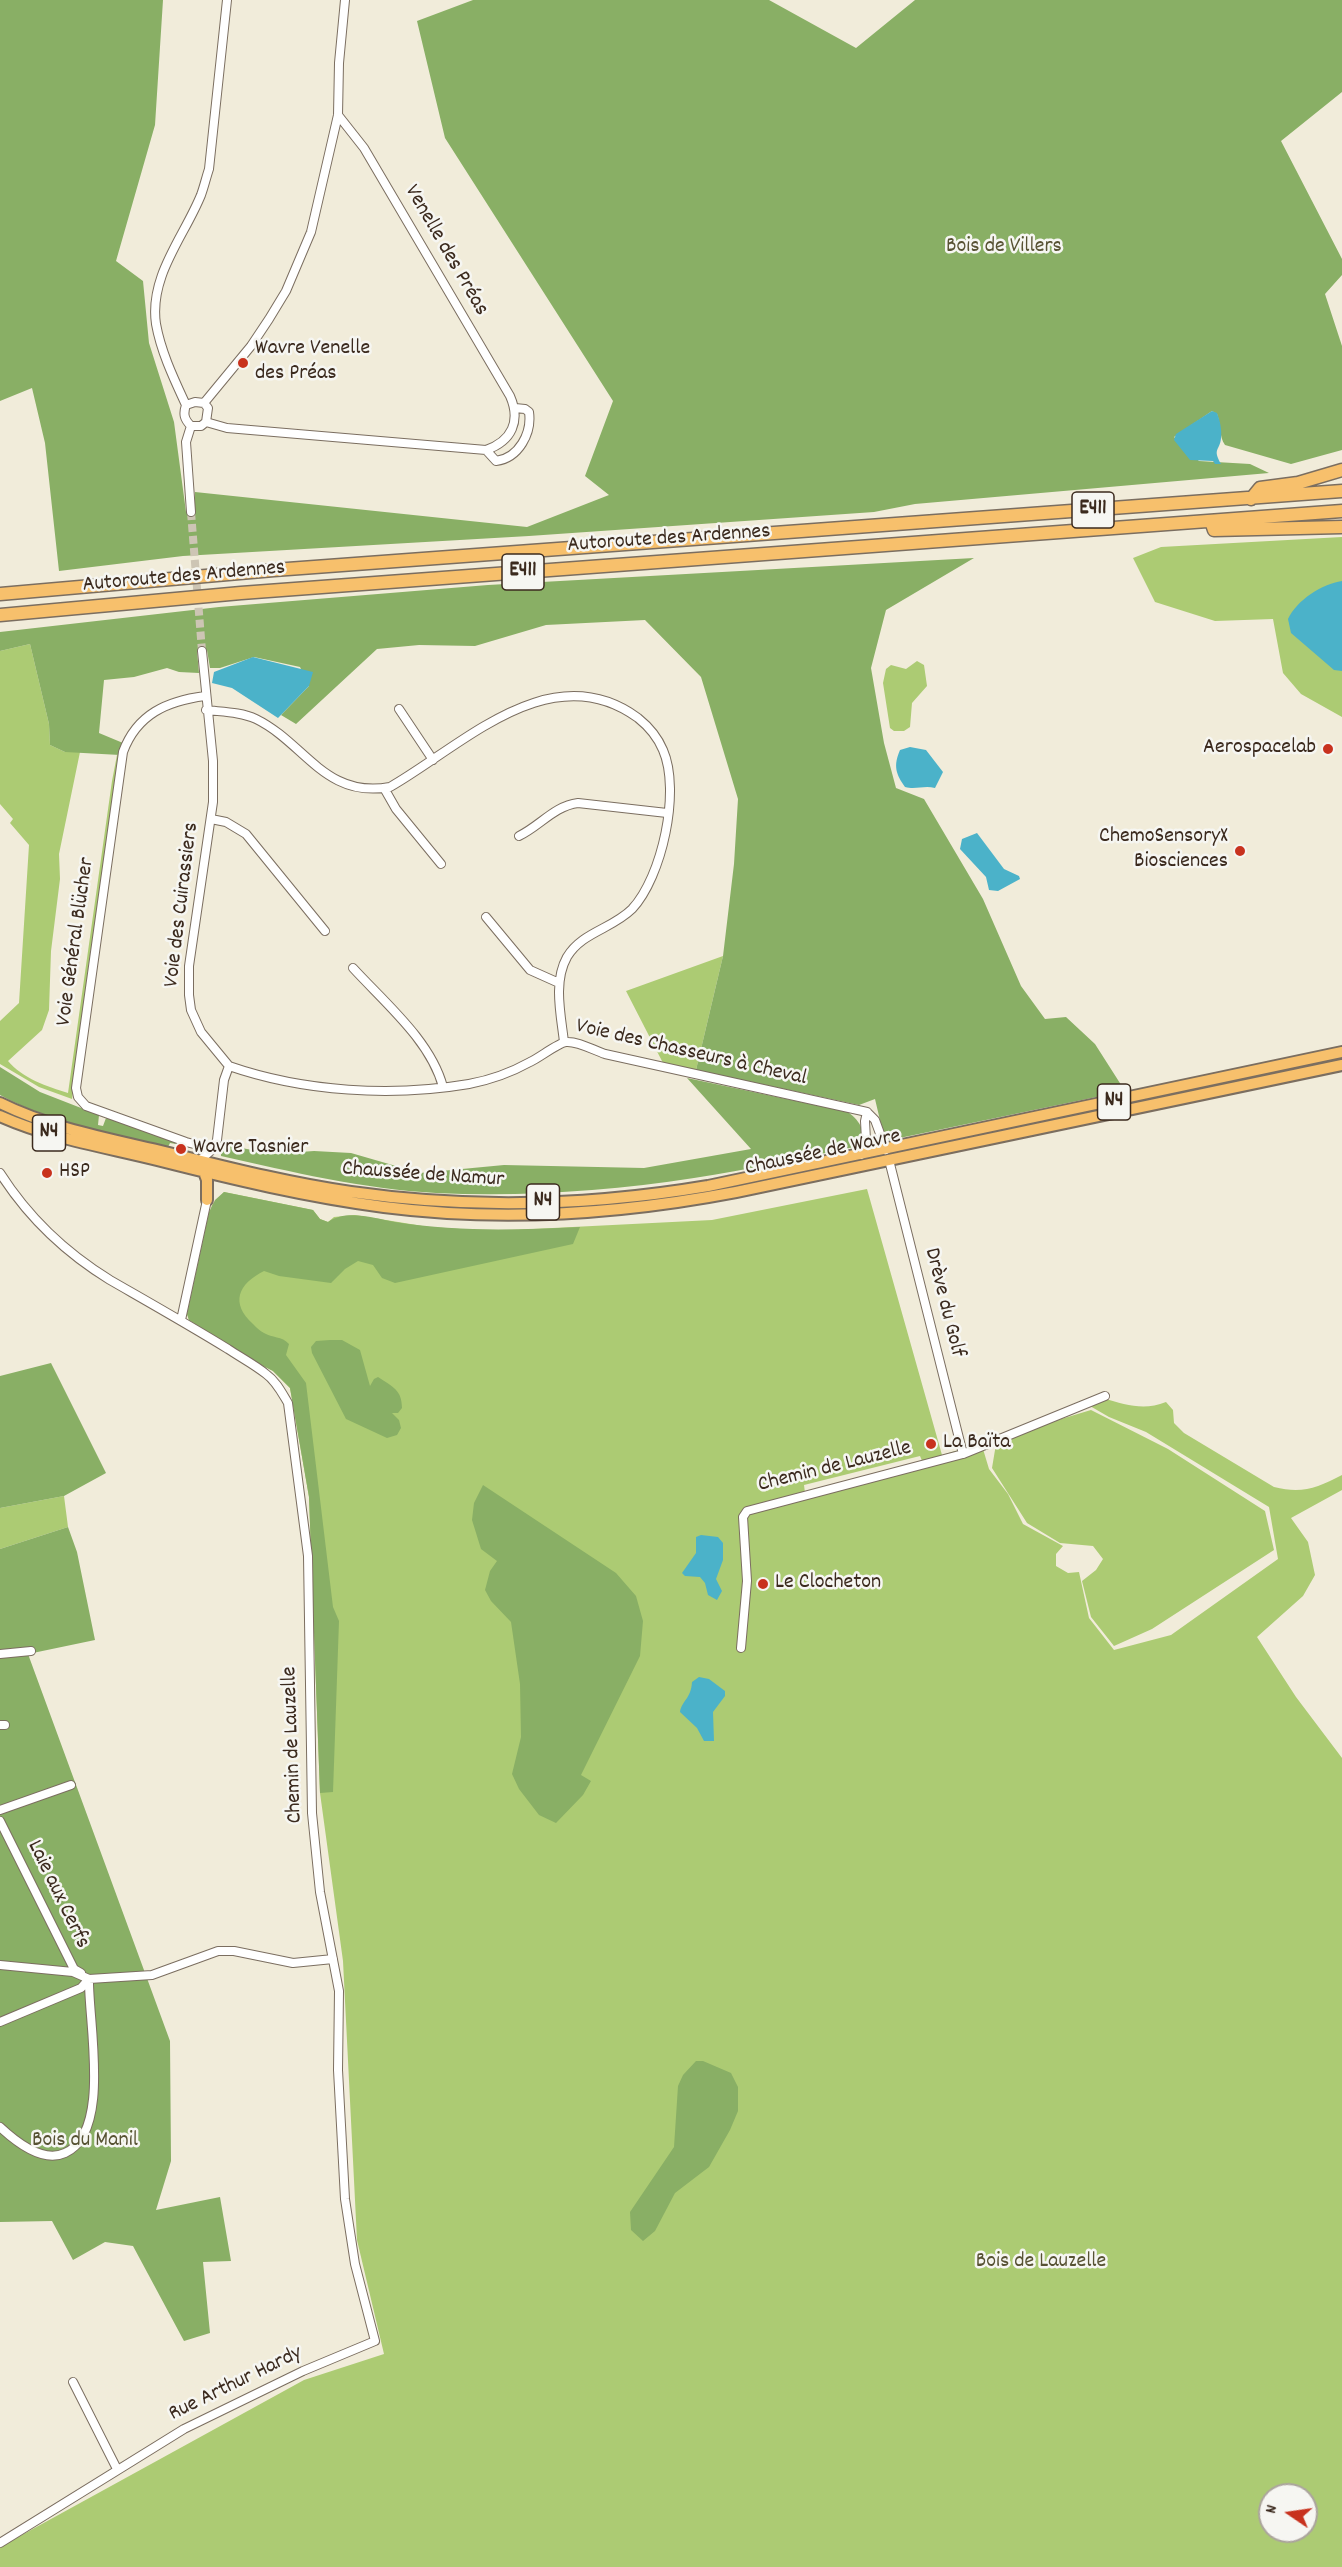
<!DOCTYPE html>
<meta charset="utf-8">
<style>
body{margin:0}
#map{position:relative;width:1342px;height:2567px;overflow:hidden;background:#f1ecda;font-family:Dekko,sans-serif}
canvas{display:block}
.north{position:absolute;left:1258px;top:2483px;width:60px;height:60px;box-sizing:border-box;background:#f6f6f2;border:2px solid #aba49d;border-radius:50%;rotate:283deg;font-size:16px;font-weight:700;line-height:24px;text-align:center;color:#3b2a1e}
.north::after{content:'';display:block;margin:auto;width:21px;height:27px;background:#c8321e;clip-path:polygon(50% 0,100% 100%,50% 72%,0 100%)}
</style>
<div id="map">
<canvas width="1342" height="2567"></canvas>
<div class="north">N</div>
</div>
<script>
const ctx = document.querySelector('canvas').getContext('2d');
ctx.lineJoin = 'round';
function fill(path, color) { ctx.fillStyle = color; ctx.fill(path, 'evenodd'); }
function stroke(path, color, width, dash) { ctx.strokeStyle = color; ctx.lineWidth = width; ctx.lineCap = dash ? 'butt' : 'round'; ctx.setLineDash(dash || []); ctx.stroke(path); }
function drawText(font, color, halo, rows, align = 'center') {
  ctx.font = font + ' Dekko,sans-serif'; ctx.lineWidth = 5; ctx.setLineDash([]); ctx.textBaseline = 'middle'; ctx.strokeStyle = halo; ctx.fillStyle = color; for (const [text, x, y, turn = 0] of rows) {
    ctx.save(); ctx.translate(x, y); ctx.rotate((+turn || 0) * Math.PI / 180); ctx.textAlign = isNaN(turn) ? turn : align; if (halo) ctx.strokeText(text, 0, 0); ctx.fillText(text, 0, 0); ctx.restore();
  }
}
const green = new Path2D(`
 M 1342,537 L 1342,717 L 1301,694 L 1283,673 L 1273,619 L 1215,621 L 1155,602 L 1133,558 L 1161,547 Z
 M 30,644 L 49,724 L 50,745 L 65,752 L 80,752 L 59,854 L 60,879 L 51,951 L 49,1010 L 42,1030 L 8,1061 C 22,1078 48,1087 68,1093 L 112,781 L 117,755 L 120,755 L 89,962 L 72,1099 L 39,1087 L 0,1064 L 0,1021 L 19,1003 L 29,845 L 10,823 L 13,819 L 0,804 L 0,651 Z
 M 917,661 L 924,665 L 927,686 L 912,703 L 910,727 L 904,731 L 894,731 L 890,728 L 883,683 L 886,669 L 891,665 L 906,669 Z
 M 723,956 L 696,1070 L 663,1063 L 626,991 Z
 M 1342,1058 L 1342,1060 L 727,1189 C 609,1209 486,1219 367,1199 L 470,1207 L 762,1180 Z
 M 867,1189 L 942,1455 L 1091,1410 L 1168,1449 L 1265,1511 L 1274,1550 L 1152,1629 L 1114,1646 L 1091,1617 L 1082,1581 L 1096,1570 L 1103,1559 L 1093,1546 L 1060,1543 L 1027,1523 L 992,1468 L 996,1444 L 923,1463 L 920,1456 L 804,1485 L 805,1493 L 983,1449 L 989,1469 L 1008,1494 L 1023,1524 L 1063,1546 L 1056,1554 L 1056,1566 L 1068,1573 L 1079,1572 L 1089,1618 L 1114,1650 L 1171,1635 L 1278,1559 L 1269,1507 L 1146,1432 L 1109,1417 L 1090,1406 L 1103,1398 C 1126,1405 1144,1411 1166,1402 L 1173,1410 L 1174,1423 L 1184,1433 L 1274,1487 C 1302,1494 1317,1488 1342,1475 L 1342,1490 L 1291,1518 L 1308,1542 L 1315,1575 L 1303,1596 L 1257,1637 L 1296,1697 L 1342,1758 L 1342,2567 L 0,2567 L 0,2547 L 304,2380 L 384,2354 L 357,2240 L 343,1961 L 320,1793 L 309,1497 L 290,1388 L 273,1371 L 248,1358 L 189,1320 L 187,1314 L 212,1205 L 224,1192 L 313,1210 L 320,1219 L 328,1222 L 334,1217 L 355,1215 L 429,1227 L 493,1231 L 712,1220 ZM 1270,2495 L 1306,2495 L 1306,2531 L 1270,2531 Z
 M 64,1496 L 68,1527 L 0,1549 L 0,1508 Z`);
const forest = new Path2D(`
 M 0,0 L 163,0 L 155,125 L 116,261 L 143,281 L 149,343 L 174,422 L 186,512 L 195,511 L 195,492 L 527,527 L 609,495 L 585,476 L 613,401 L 445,138 L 417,21 L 473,0 L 769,0 L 856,48 L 915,0 L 1342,0 L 1342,92 L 1281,141 L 1342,259 L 1342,275 L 1325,294 L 1342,346 L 1342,450 L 1291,464 L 1225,445 C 1219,437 1221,424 1217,414 L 1212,411 L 1174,437 L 1199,461 L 1250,464 L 1269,473 L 915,504 L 874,512 L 529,536 L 183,556 L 59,571 L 45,443 L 32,388 L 0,401 Z
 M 974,558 L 886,610 L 871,668 L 884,743 L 896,788 L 924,799 L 983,899 L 1021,986 L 1045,1019 L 1066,1017 L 1095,1044 L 1125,1091 L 890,1140 L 883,1133 L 875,1099 L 859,1105 L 696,1070 L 723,956 L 734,864 L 738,799 L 701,677 L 645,620 L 546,625 L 475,646 L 419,645 L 377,649 L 296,724 L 281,715 L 309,686 L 300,667 L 254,657 L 220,668 L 210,668 L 207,650 L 197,651 L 199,673 L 179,672 L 167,668 L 134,677 L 104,680 L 99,733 L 123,743 L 120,755 L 65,752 L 50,745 L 49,724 L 30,644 L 0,651 L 0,632 L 219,607 L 488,585 Z
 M 0,1067 L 40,1092 L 99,1115 L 98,1125 L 103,1126 L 106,1118 L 173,1140 L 176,1144 L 170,1143 L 168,1147 C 113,1133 51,1123 0,1095 Z
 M 687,1078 L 848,1112 C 861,1122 869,1134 854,1147 C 801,1158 748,1170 694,1178 C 609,1191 522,1197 436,1193 C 363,1189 292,1172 221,1156 L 221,1144 L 273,1154 L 314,1151 L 351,1153 L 420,1173 L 504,1165 L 644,1168 L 751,1149 Z
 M 224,1192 L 313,1210 L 320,1219 L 328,1222 C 346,1209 374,1218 395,1222 C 459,1232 515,1230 580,1227 L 573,1244 L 395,1283 L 382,1278 L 373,1265 L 358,1261 L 345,1269 L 331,1283 L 279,1276 L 264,1271 C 238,1284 230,1303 253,1324 C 256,1327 260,1331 264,1333 C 272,1338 282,1336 289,1344 L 286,1355 L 306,1383 L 333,1607 L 339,1621 L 333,1792 L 320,1793 L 309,1497 L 290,1388 L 273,1371 L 248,1358 L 189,1320 L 187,1314 L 209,1212 L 215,1200 Z
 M 330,1340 L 342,1340 L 360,1350 L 370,1386 L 374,1379 L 378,1377 C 393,1387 402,1390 402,1408 L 398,1413 L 392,1413 L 399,1420 L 401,1428 L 397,1435 L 387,1438 L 346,1419 L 312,1353 L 311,1347 L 316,1341 Z
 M 51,1363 L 106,1473 L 64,1496 L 0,1508 L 0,1376 Z
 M 483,1485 L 616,1573 L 636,1596 L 643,1621 L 640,1656 L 581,1775 L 591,1781 L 583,1795 L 556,1823 L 539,1815 L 519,1789 L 512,1774 L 521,1737 L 520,1684 L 511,1622 L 491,1601 L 485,1590 L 490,1571 L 497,1561 L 481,1549 L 472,1520 L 474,1503 Z
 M 68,1527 L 77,1552 L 95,1640 L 28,1654 L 170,2041 L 171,2161 L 156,2210 L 220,2197 L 231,2261 L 203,2262 L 210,2333 L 184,2341 L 133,2246 L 105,2242 L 73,2260 L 52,2221 L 0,2222 L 0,1549 Z
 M 696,2061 L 703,2061 L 731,2073 L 738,2087 L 738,2111 L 730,2130 L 709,2167 L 675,2193 L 655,2231 L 643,2241 L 631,2230 L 630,2212 L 674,2147 L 678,2086 L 683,2075 Z`);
const water = new Path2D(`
 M 1212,411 L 1217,413 C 1220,421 1222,429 1221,438 C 1220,451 1212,448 1221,464 L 1215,464 L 1213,461 L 1190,460 L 1174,440 L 1176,434 Z
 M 1342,581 L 1342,671 L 1334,670 L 1291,633 L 1288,619 C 1297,600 1322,584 1342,581 Z
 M 253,657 L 313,672 L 309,686 L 278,718 L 232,688 L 212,683 L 214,672 Z
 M 910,747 L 926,750 L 943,772 L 935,788 C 924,785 916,790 905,787 C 896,774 893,766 900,750 Z
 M 977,833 L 1004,869 L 1019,876 L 1020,879 L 998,891 L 989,890 L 986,877 L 960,849 L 962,839 Z
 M 701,1535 L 718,1537 L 723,1543 L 723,1560 L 716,1579 L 722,1591 L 717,1600 L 708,1595 L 705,1583 L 700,1577 L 685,1576 L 682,1573 L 696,1553 L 696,1537 Z
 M 699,1677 L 709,1679 L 725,1691 L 725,1696 L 713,1712 L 714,1741 L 704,1741 L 697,1728 L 680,1712 C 682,1700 691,1699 692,1682 Z`);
const minorTunnel = new Path2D(`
 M 191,512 L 202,651`);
const minor = new Path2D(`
 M 204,403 L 251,346 L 269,319 L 286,291 L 311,232 L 338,115 L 339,63 L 345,0
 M 186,405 L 195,402 L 204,403
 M 206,422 L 227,428 L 486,450 C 512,441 521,421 510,396 L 364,148 L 338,115
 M 191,426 C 184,419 183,414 186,405 C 174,379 161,352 156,324 C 149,276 184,237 201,195 C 204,187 206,178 209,169 L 227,0
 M 191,426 L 201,426 L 206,422 L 208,408 L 204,403
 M 486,450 L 496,461 C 519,458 532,433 529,412 L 525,409 L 515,408
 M 191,512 L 186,442 L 191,426
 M 205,696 C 167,701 137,714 123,752 L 76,1088 L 78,1097 L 86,1106 L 186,1142 L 213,1149
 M 399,709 L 433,760
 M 206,710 C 223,712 241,712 256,719 C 305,743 325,799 390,787 C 462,746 551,654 638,718 C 648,726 658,738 663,750 C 681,791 662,877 632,909 C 612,929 582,932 567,957 C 553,982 561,1015 564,1042
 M 384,788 L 396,809 L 441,864
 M 211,819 L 226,822 L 246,834 L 325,931
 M 519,836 C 540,826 554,806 578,803 L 667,813
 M 486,917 L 530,970 L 559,983
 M 353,968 C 385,1003 431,1041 443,1087
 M 229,1066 C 304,1092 392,1097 469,1084 C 490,1080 512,1072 530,1062 C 539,1058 558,1043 566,1042 C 578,1041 593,1050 605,1054 L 867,1112 L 875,1120 L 886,1150
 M 861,1155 L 866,1140 L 865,1121 L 867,1112
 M 889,1160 L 963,1454
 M 199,1161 L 213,1149 L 217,1140 L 224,1080 L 229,1066 L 201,1032 L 191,1010 L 189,995 L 189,966 L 213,802 L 213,761 L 202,651
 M 0,1173 C 28,1217 66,1253 110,1280 C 150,1303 189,1325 228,1349 C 240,1357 255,1365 266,1374 C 276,1381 282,1393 288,1403 L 308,1556 L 312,1813 L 320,1892 L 339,1991 L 338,2070 L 345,2199 L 355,2264 L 375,2341 L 303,2371 L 184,2429 L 0,2543
 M 181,1320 L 207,1200
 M 741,1648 L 747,1581 L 743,1517 L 747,1511 L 963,1454 L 1105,1396
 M 0,1654 L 31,1651
 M 0,1725 L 5,1725
 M 0,1810 L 71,1785
 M 0,1821 L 74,1969 L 81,1973
 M 0,1965 L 73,1972 L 89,1979 L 152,1975 L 218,1951 L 234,1951 L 293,1963 L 333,1959
 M 0,2022 L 81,1988 L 89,1979
 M 0,2127 C 16,2142 43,2163 65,2153 C 112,2132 88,2021 89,1979
 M 73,2382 L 117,2469`);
const major = new Path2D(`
 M 0,1103 C 50,1128 110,1139 165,1152 C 226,1167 288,1183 351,1192 C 470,1209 590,1206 708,1186 L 1342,1052
 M 0,1116 C 49,1138 105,1147 157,1160 C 232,1179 307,1197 384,1207 C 501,1222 621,1214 736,1192 L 1342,1065
 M 204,1172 L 207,1180 L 207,1200`);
const highway = new Path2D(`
 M 1251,499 L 1260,488 L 1298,483 L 1342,470
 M 1211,521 L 1214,530 L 1342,527
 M 0,594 L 274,570 L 1342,491
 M 0,615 L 241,593 L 1342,511`);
const markers = [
 [243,363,6,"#c8321e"],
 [1328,749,6,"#c8321e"],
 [1240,851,6,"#c8321e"],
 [181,1149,6,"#c8321e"],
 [47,1173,6,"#c8321e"],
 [931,1444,6,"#c8321e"],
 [763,1584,6,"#c8321e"]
];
const shields = [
 [1093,510,42],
 [523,572,42],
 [1114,1102,33],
 [49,1133,33],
 [543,1202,33]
];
const shieldNames = [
 ["E411",1093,510],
 ["E411",523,572],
 ["N4",1114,1102],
 ["N4",49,1133],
 ["N4",543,1202]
];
const parkNames = [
 ["Bois de Villers",1004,248],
 ["Bois du Manil",85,2142],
 ["Bois de Lauzelle",1041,2263]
];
const streetNames = [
 ["Venelle des Préas",445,251,60],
 ["Autoroute des Ardennes",669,540,-4],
 ["Autoroute des Ardennes",184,578,-5],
 ["Voie des Cuirassiers",183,905,-83],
 ["Voie Général Blücher",77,942,-82],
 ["Voie des Chasseurs à Cheval",691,1054,13],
 ["Chaussée de Wavre",823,1154,-12],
 ["Chaussée de Namur",423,1176,4],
 ["Drève du Golf",943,1303,76],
 ["Chemin de Lauzelle",835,1468,-14],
 ["Chemin de Lauzelle",294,1745,-92],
 ["Laie aux Cerfs",57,1895,64],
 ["Rue Arthur Hardy",236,2385,-26]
];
const poiNames = [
 ["Wavre Venelle",255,350],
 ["des Préas",255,375],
 ["Aerospacelab",1316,749,"right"],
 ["ChemoSensoryX",1228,838,"right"],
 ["Biosciences",1228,863,"right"],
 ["Wavre Tasnier",193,1149],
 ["HSP",59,1173],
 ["La Baïta",943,1444],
 ["Le Clocheton",775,1584]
];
fill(green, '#accb73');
fill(forest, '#89af65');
fill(water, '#4bb2c9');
stroke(minorTunnel, '#cdc5b4', 8, [8, 4]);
stroke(minor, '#7b6e60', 10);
stroke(major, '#7b6e60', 14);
stroke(highway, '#7b6e60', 15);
stroke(minor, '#fff', 8);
stroke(major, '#f7c06c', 10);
stroke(highway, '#f7c06c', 12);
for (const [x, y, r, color] of markers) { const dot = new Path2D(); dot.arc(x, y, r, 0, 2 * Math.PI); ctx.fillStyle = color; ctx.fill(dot); stroke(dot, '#f6f6f2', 2); }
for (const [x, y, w] of shields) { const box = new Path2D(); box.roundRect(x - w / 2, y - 18, w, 36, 4.5); ctx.fillStyle = '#f6f6f2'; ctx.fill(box); stroke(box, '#3b2a1e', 1.5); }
drawText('bold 21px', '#3b2a1e', null, shieldNames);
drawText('22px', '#575233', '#f6f6f2', parkNames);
drawText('22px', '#3b2a1e', '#f6f6f2', streetNames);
drawText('22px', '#3b2a1e', '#f6f6f2', poiNames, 'left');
</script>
